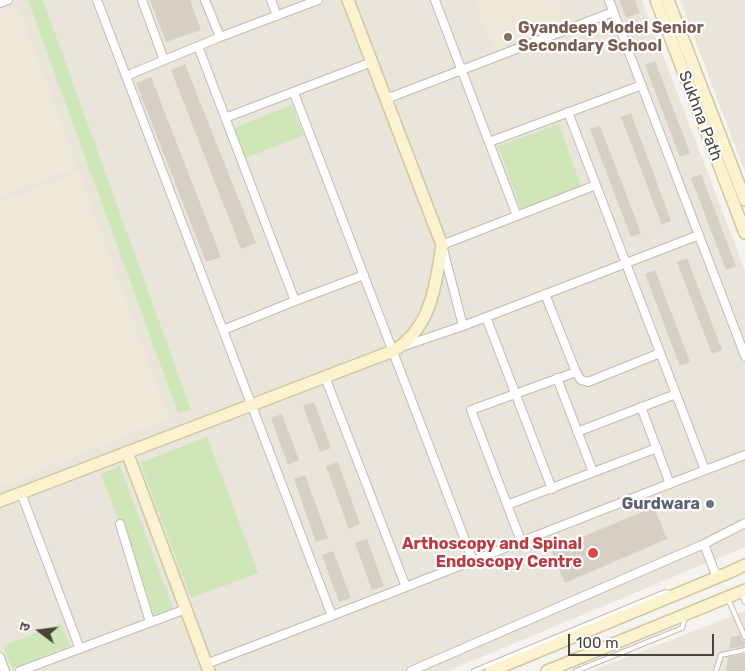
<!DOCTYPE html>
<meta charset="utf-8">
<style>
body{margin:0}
#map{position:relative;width:745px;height:671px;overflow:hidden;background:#f5f3ed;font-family:Rubik,"Noto Sans Devanagari",sans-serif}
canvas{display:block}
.north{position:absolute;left:15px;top:606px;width:50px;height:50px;-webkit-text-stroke:4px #fff;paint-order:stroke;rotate:285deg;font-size:14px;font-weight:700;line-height:20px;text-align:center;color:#49443a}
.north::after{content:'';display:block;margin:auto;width:18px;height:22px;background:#49443a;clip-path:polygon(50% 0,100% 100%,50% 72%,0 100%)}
.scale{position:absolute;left:568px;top:634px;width:146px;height:22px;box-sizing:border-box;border:2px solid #49443a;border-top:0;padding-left:6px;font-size:15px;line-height:18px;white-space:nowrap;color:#49443a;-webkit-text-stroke:4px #fff;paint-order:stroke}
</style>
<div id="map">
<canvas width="745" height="671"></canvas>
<div class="north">उ</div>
<div class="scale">100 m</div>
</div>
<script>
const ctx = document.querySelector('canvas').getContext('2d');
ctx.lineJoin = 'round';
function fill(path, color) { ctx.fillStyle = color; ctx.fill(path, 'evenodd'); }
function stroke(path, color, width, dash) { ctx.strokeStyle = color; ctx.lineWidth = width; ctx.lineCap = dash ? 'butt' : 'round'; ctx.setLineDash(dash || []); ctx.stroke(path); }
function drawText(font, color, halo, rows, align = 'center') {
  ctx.font = font + ' Rubik,sans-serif'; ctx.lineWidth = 4.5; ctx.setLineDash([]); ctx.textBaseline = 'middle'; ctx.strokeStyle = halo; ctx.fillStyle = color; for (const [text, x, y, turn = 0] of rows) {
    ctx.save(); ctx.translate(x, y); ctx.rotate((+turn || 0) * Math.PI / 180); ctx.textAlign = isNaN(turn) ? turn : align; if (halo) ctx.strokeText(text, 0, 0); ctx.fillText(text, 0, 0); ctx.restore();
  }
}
const residential = new Path2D(`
 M 0,0 L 642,0 L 745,271 L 745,547 L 448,671 L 0,671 Z
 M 680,0 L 745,0 L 745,172 Z
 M 745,611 L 745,671 L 592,671 Z`);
const education = new Path2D(`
 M 474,0 L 557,0 L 565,23 L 493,50 Z
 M 18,5 L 78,167 L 0,196 L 0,11 Z
 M 79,172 L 169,418 L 0,487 L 0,202 Z`);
const green = new Path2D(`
 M 28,0 L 43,0 L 191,410 L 178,413 Z
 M 292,105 L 304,135 L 245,158 L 233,128 Z
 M 559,124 L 581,186 L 521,209 L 498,146 Z
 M 207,437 L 258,573 L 191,598 L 140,463 Z
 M 120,466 L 173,608 L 154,615 L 101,474 Z
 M 61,623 L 70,646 L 12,669 L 3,646 Z`);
const building = new Path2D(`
 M 150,0 L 190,0 L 201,30 L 166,42 Z
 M 619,0 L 635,0 L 640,13 L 626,18 Z
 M 655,61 L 690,153 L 680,157 L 645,65 Z
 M 185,64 L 256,243 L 241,249 L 171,70 Z
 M 151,77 L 221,257 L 206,262 L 136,83 Z
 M 631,113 L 671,221 L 662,225 L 621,117 Z
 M 600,126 L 641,233 L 631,237 L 590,129 Z
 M 701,174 L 736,266 L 726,270 L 691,178 Z
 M 687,258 L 722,350 L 712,354 L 677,262 Z
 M 655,270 L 690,362 L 680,366 L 645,274 Z
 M 314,402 L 331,448 L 320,452 L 303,406 Z
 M 282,414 L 299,460 L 288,465 L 271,418 Z
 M 338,462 L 360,524 L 349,529 L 326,466 Z
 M 305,475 L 328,538 L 316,542 L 294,479 Z
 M 654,507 L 667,539 L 565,583 L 551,550 Z
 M 367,539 L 384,586 L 372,590 L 355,543 Z
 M 333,551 L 351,598 L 339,602 L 322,555 Z
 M 740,635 L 742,640 L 745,641 L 745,646 L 729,649 L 731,637 Z
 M 745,654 L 745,671 L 726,671 L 728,657 Z`);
const lane = new Path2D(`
 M 741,592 L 745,602
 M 728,599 L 745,637
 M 474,671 L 665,592 L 669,593
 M 576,671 L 682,628 L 685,618
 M 716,671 L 721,655 L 745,650`);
const street = new Path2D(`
 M 97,0 L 332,616
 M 142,0 L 164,60
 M 205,0 L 220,37
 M 271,0 L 277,16
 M 435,0 L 517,216
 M 609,0 L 745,356
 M 0,3 L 8,0
 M 198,46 L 295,301
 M 126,76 L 220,37 L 318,0
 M 294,93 L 473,561
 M 386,99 L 613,12
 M 568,112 L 705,470
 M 225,118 L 372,62
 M 489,142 L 642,85
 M 545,294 L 576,372 L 581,380 L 588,382 L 660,353
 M 486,317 L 552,489
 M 463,326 L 442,245 L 596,185
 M 223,330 L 295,301 L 364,275
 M 404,346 L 463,326 L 699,235
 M 325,377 L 406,587
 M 557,378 L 593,472
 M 641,407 L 670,484
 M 577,432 L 676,394
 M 21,493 L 80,649
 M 507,505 L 657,448
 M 120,524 L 150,622
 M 521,541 L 471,410 L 576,372
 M 704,544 L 717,578
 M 0,657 L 5,671
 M 206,664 C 387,596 565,523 745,455
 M 20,671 L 186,609
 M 411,671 L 704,544 L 745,523`);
const secondary = new Path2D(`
 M 656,0 L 745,233
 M 668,0 L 745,200
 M 127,452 L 209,671
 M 0,501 L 393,351 C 431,329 436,284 442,245 L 348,0
 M 491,671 L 730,572 L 745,565
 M 547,671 L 745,590`);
const markers = [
 [508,37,5,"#8d6e63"],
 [710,504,5,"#6b7280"],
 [593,553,6,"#e0444e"]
];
const educationNames = [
 ["Gyandeep Model Senior",518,28],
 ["Secondary School",518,46]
];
const streetNames = [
 ["Sukhna Path",700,116,69]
];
const worshipNames = [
 ["Gurdwara",700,504]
];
const healthNames = [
 ["Arthoscopy and Spinal",582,544],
 ["Endoscopy Centre",582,562]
];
fill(residential, '#e9e5db');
fill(education, '#ede8d8');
fill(green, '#cfe6b9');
fill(building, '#d6cfc3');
stroke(lane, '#c0bbaf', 6);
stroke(street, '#c0bbaf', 10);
stroke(secondary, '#d1c79f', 14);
stroke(lane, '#fff', 4);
stroke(street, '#fff', 8);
stroke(secondary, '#fbf3d0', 11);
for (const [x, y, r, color] of markers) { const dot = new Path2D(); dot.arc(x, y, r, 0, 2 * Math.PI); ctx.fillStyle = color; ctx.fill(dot); stroke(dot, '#fff', 2); }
drawText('bold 16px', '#785e54', '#fff', educationNames, 'left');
drawText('16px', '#49443a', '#fff', streetNames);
drawText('bold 16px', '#5b616d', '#fff', worshipNames, 'right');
drawText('bold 16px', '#be3a42', '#fff', healthNames, 'right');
</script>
